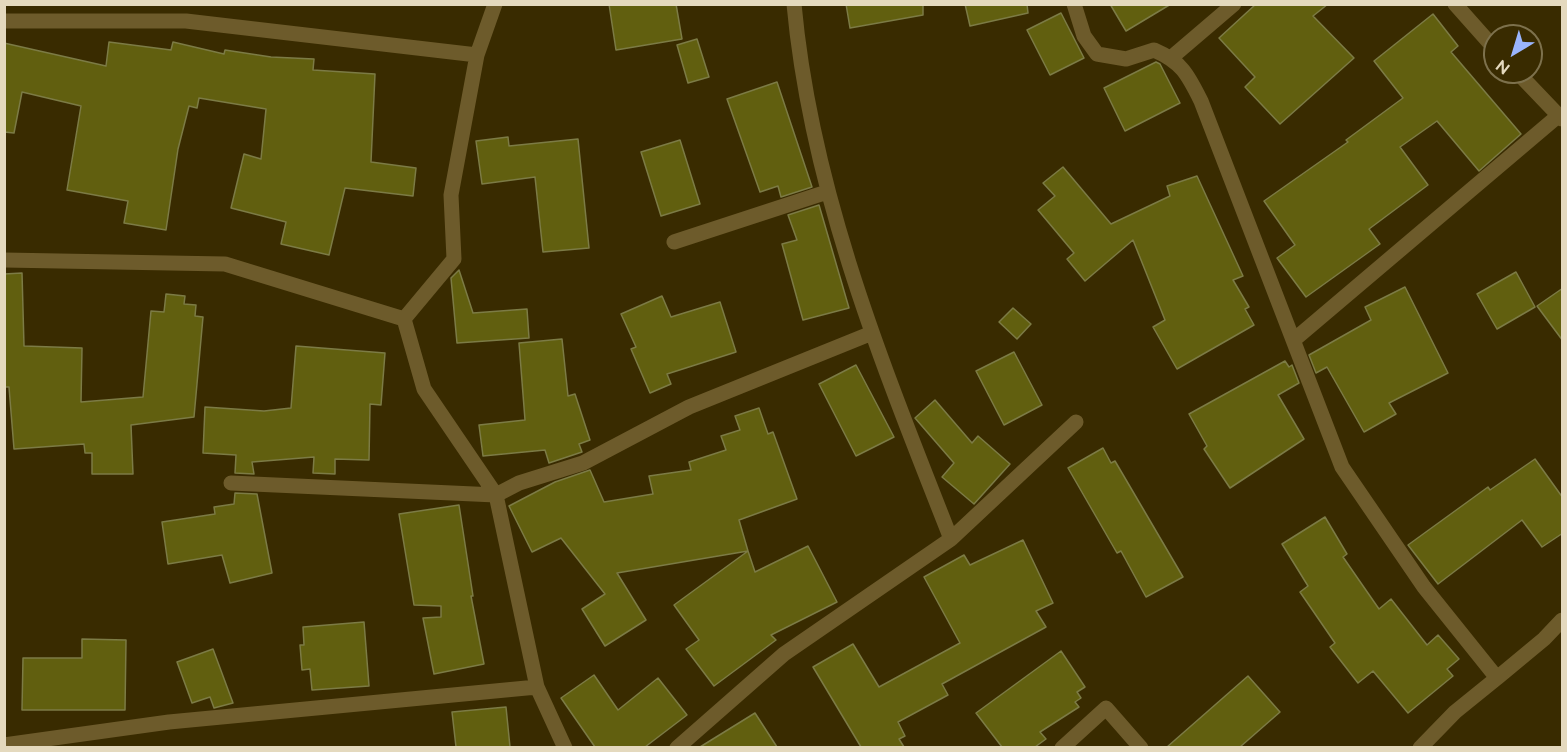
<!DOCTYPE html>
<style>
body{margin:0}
#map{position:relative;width:1567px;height:752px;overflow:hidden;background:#392b00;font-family:Raleway,sans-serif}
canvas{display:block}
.frame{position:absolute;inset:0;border:6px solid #e4d9be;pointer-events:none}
.north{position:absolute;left:1483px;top:24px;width:60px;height:60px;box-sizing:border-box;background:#392b00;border:2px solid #7d714c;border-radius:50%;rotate:218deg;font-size:16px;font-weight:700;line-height:24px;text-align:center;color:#e4d9be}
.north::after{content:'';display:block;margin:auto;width:21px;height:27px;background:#9ab5fd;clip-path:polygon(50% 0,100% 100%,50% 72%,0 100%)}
</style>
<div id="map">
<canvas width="1567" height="752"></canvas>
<div class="frame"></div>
<div class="north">N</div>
</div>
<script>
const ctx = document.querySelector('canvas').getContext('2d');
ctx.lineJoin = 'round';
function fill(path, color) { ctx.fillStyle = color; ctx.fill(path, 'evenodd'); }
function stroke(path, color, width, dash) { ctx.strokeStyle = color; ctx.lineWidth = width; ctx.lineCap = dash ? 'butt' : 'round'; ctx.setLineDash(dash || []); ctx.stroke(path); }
const building = new Path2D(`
 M 609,4 L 676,4 L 682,39 L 616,50 Z
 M 846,4 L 923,4 L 923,15 L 850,28 Z
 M 965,4 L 1027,4 L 1028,13 L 970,26 Z
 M 1110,4 L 1171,4 L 1126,31 Z
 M 1256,4 L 1328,4 L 1313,16 L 1354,58 L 1280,124 L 1245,87 L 1255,77 L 1219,38 Z
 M 1061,13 L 1084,58 L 1050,75 L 1027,30 Z
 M 1433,14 L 1458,46 L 1451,52 L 1521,134 L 1479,171 L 1437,121 L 1400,147 L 1428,185 L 1369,229 L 1380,244 L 1306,297 L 1277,258 L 1295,245 L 1264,201 L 1348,142 L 1346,140 L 1403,98 L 1374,61 Z
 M 697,39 L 709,77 L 688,83 L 677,45 Z
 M 109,42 L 171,50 L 173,42 L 224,54 L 225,50 L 271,57 L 314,59 L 313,70 L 375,74 L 371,162 L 416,168 L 413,196 L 345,188 L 329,255 L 281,244 L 286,222 L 231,208 L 244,154 L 261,159 L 266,109 L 199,98 L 197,108 L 189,106 L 178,149 L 166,230 L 124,223 L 128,201 L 67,190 L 81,106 L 22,92 L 14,133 L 4,132 L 4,43 L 106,66 Z
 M 1156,62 L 1160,64 L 1180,103 L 1125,131 L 1104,88 Z
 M 777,82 L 812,187 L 781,197 L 778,186 L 760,192 L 727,99 Z
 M 508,137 L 509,146 L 578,139 L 589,248 L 543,252 L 535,177 L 482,184 L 476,141 Z
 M 680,140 L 700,204 L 661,216 L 641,152 Z
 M 1063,167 L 1111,224 L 1170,196 L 1167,186 L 1197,176 L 1243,276 L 1233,280 L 1249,307 L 1245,309 L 1254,325 L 1177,369 L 1153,327 L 1165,320 L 1133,240 L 1085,281 L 1067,259 L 1074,253 L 1038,210 L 1055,196 L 1043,183 Z
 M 819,205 L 849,308 L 803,320 L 782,244 L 797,240 L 788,215 Z
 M 459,270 L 473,313 L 527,309 L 529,338 L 457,343 L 451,278 Z
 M 1516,272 L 1535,307 L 1497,329 L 1477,294 Z
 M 22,273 L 24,346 L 82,348 L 81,402 L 143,397 L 151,311 L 164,312 L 166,294 L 185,296 L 184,304 L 196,305 L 195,316 L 203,317 L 194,417 L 131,425 L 133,474 L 92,474 L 92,453 L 85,453 L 84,444 L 14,449 L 9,387 L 4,387 L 4,274 Z
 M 1405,287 L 1448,373 L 1389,403 L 1396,414 L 1364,432 L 1327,367 L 1316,373 L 1309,355 L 1371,320 L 1365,307 Z
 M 1563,288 L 1563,341 L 1537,306 Z
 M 662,296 L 671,317 L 720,302 L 736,352 L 667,374 L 671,384 L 650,393 L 631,349 L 636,347 L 621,314 Z
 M 1013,308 L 1031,324 L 1017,339 L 999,322 Z
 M 562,339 L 568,396 L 575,394 L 590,440 L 579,444 L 582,452 L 549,463 L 545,450 L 483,456 L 479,425 L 525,420 L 519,343 Z
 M 296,346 L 385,353 L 381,405 L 370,404 L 369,460 L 335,459 L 335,474 L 313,473 L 314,457 L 252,462 L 254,474 L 235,473 L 236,455 L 203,453 L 205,407 L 264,411 L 291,408 Z
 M 1014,352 L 1042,405 L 1004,425 L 976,371 Z
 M 1285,361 L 1289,367 L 1292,365 L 1299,383 L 1278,395 L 1304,439 L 1230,488 L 1204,449 L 1207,446 L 1189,414 Z
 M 856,365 L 894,437 L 856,456 L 819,384 Z
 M 935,400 L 972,443 L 978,436 L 1010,464 L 974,504 L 942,477 L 954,463 L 915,418 Z
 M 759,408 L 768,434 L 773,432 L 797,499 L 739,520 L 748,551 L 617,573 L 646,620 L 605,646 L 582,609 L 605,594 L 561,538 L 532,552 L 509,506 L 555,482 L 590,470 L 604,502 L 653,494 L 649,476 L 691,470 L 689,462 L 726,450 L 721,436 L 740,430 L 735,416 Z
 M 1103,448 L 1111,463 L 1115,461 L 1183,577 L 1146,597 L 1121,551 L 1117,553 L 1068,468 Z
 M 1535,459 L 1563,498 L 1563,533 L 1542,547 L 1522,520 L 1438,584 L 1408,545 L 1488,487 L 1490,490 Z
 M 235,493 L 257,494 L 272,573 L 230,583 L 222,555 L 168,564 L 162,522 L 215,514 L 214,507 L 234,504 Z
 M 459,505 L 473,596 L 471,596 L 484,664 L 434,674 L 423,618 L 441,617 L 441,606 L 414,605 L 399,514 Z
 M 1325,517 L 1347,554 L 1343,557 L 1379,609 L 1391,599 L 1427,645 L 1438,635 L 1459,659 L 1447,669 L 1453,676 L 1408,713 L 1373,671 L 1358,683 L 1330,647 L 1335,643 L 1300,592 L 1308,586 L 1282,544 Z
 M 1023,540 L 1053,603 L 1036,611 L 1046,627 L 942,684 L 948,695 L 898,722 L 905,736 L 899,739 L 904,747 L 861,747 L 813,667 L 853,644 L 879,687 L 960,643 L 924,577 L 964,555 L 970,565 Z
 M 808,546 L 837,602 L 771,635 L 776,640 L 714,686 L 686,649 L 699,640 L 674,605 L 748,551 L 755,572 Z
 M 364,622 L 369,686 L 312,690 L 310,669 L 302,670 L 300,645 L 304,645 L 303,627 Z
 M 82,639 L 126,640 L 125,710 L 22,710 L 23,658 L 82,658 Z
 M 213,649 L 233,703 L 214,708 L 210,697 L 192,703 L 177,662 Z
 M 1061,651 L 1085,687 L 1077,692 L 1081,698 L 1075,702 L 1079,707 L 1040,732 L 1046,739 L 1035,747 L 1002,747 L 976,713 Z
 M 594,675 L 618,710 L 658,678 L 687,715 L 645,747 L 595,747 L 561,698 Z
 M 1248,676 L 1280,712 L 1240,747 L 1167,747 Z
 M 506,707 L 510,747 L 456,747 L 452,712 Z
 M 755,713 L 777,747 L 700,747 Z`);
const minor = new Path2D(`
 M 495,4 L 477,55 L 451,195 L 454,259 L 404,319 L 424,389 L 496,495 L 537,687 L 565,748
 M 794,4 C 811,191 883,366 951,539
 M 1074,4 L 1084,36 L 1097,54 L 1126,59 L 1154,50 C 1182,62 1188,75 1201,101 L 1342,467 L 1424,587 L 1497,678 L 1455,712 L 1420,748
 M 1455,4 L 1495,49
 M 4,21 L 186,21 L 477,55
 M 1172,57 L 1234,4
 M 1517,72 L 1562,119
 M 674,242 L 827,192
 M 4,260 L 225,264 L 404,319
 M 1295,339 L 1558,116
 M 231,483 L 496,495 L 519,483 L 583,463 L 689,407 L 872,333
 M 1497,678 L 1544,639 L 1562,620
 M 4,745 L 169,722 L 537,687
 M 677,748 L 784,654 L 951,539 L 1076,422
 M 1062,748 L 1106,708 L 1141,748`);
fill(building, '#615f0f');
stroke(building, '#7c7b45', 1.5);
stroke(minor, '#6d5b2b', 15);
</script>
